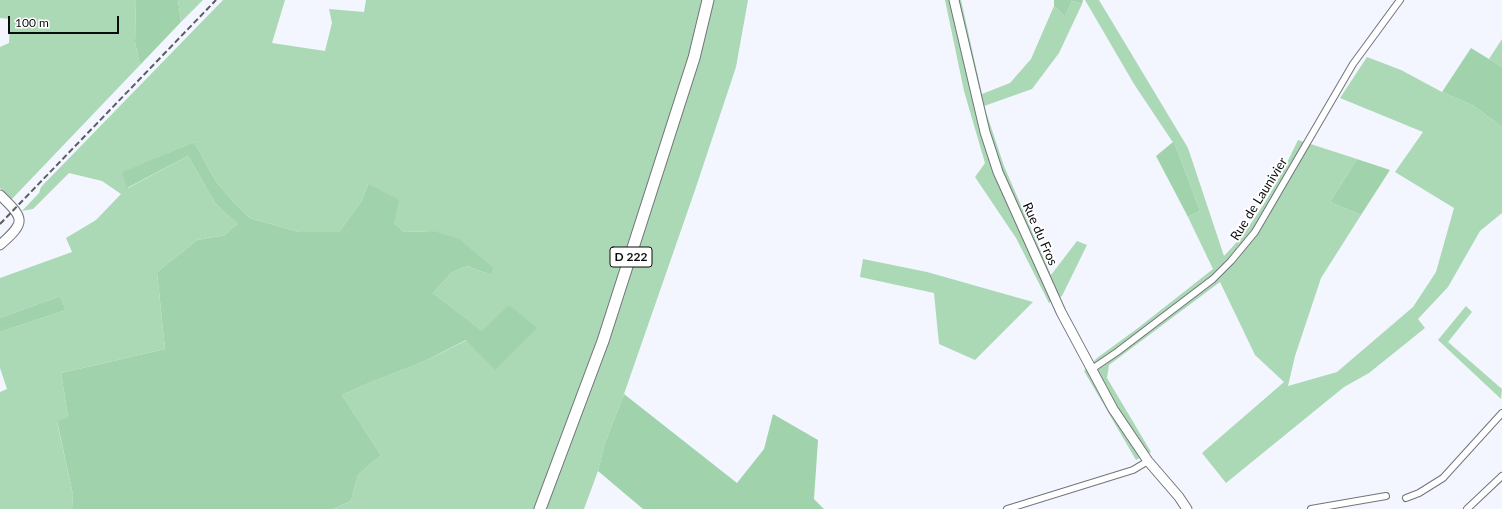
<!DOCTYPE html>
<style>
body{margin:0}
#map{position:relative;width:1502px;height:509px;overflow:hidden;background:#f3f6fe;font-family:Lato,sans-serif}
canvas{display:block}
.scale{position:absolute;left:8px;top:16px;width:111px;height:18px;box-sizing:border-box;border:2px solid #0c0c0f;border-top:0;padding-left:5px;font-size:12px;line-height:14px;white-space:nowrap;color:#0c0c0f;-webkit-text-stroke:3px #fff;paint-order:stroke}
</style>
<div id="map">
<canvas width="1502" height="509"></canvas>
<div class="scale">100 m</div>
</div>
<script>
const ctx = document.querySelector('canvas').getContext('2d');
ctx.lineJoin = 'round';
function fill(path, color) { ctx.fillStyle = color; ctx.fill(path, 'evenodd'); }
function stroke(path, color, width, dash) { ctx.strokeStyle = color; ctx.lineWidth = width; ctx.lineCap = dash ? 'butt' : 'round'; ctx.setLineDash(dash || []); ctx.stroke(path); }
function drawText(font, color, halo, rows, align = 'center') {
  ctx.font = font + ' Lato,sans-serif'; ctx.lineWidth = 4; ctx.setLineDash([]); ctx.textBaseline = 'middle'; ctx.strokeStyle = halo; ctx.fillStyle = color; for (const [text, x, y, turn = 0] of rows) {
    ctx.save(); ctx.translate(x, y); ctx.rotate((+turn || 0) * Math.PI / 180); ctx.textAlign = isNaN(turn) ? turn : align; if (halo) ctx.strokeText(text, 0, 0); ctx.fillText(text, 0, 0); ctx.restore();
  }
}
const green = new Path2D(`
 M 0,0 L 136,0 L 135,42 L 140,65 L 11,200 L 0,188 L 0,47 L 9,43 L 10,19 L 0,18 Z
 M 178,0 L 203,0 L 181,22 Z
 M 223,0 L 285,0 L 272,43 L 325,51 L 332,23 L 329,9 L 364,12 L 366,0 L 748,0 L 736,67 L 694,193 L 624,394 L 605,443 L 598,471 L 584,509 L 333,509 L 351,501 L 358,475 L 381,455 L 342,395 L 369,383 L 425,361 L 483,332 L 433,293 L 451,273 L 467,266 L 491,275 L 433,231 L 404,232 L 394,223 L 368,184 L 362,200 L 339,232 L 299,232 L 250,218 L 234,203 L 215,180 L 194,142 L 123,172 L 128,188 L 188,156 L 215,203 L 237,224 L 225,235 L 197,240 L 157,272 L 165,349 L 61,373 L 68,417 L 57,422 L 73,495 L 72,509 L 0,509 L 0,392 L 7,389 L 0,368 L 0,332 L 66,310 L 60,296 L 0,318 L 0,278 L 72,252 L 66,238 L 96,220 L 121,194 L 102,181 L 69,173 L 33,209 L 22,211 L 39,193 L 41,187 Z
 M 945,0 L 961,0 L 982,94 L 1010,83 L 1031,59 L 1054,6 L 1065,17 L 1072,1 L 1082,4 L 1059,53 L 1032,89 L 984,106 L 1004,166 L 1051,275 L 1077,241 L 1087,245 L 1062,296 L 1049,303 L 1016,238 L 975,177 L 985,163 L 964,91 Z
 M 1085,0 L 1099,0 L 1188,148 L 1224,256 C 1255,225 1279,180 1298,140 L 1357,159 L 1330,202 L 1361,215 L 1321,278 L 1295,356 L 1288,386 L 1337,372 L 1413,307 L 1436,272 L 1454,208 L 1395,172 L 1423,132 L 1340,98 L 1367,57 L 1401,70 L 1442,92 L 1474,106 L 1502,127 L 1502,213 L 1480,231 L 1448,287 L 1418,319 L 1425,328 L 1369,373 L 1344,387 L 1226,483 L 1202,453 L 1284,382 L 1255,355 L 1220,282 L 1109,365 L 1107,378 L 1151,452 L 1136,460 L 1084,371 L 1097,358 L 1138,328 L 1213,269 L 1188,217 L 1200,211 L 1176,147 L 1134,84 Z
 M 1502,39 L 1502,67 L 1489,59 Z
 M 863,259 L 927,272 L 1033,302 L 975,360 L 939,344 L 934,293 L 860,277 Z
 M 1466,306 L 1472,312 L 1448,342 L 1502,389 L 1501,399 L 1438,340 Z`);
const forest = new Path2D(`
 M 136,0 L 178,0 L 181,22 L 140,65 L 135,42 Z
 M 1054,0 L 1083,0 L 1082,4 L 1072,1 L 1065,17 L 1054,6 Z
 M 1471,48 L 1502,67 L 1502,127 L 1474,106 L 1442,92 Z
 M 194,142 L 215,180 L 234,203 L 250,218 L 299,232 L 339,232 L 362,200 L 368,184 L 399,200 L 394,223 L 404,232 L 433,231 L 459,239 L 493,268 L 491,275 L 467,266 L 451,273 L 433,293 L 482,331 L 509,305 L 537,328 L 495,370 L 466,340 L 425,361 L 369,383 L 342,395 L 381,455 L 358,475 L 351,501 L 333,509 L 72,509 L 73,495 L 57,421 L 68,417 L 61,373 L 165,349 L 157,272 L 197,240 L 225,235 L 237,224 L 215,203 L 188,156 L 127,188 L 122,172 Z
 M 1173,142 L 1176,147 L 1200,211 L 1188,217 L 1156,156 Z
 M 1357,159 L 1390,170 L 1361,215 L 1330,202 Z
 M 60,296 L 66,310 L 0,332 L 0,318 Z
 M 624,394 L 737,483 L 764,449 L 773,414 L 818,440 L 814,499 L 824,509 L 643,509 L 598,471 L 605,443 Z`);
const street = new Path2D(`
 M 1092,369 L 1117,352 L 1213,279 L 1231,261 L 1255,232 L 1353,64 L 1400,0
 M 1406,498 L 1419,493 L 1443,478 L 1502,413
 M 1007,509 L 1133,470 L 1148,461
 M 1311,509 L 1386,496
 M 1467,509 L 1502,476`);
const secondary = new Path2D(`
 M 954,0 L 985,132 L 998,172 L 1061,312 L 1113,409 L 1148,461 L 1179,497 L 1187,509
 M 0,195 C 25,219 26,222 0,245`);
const highway = new Path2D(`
 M 540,509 L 603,341 L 694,58 L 708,0`);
const rail = new Path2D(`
 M 0,224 L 216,0`);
const shields = [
 [631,257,42]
];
const shieldNames = [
 ["D 222",631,257]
];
const streetNames = [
 ["Rue de Launivier",1259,199,-58],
 ["Rue du Fros",1040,234,66]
];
fill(green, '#abd8b5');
fill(forest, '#a0d3ac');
stroke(street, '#72747b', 8);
stroke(secondary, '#72747b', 11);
stroke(highway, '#72747b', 13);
stroke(street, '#fff', 6);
stroke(secondary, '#fff', 9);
stroke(highway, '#fff', 11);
stroke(rail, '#5c5d62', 2, [6, 3]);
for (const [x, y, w] of shields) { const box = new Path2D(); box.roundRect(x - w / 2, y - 10, w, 20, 3); ctx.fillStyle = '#fff'; ctx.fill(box); stroke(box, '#0c0c0f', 1); }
drawText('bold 12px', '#0c0c0f', null, shieldNames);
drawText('13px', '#0c0c0f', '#fff', streetNames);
</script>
